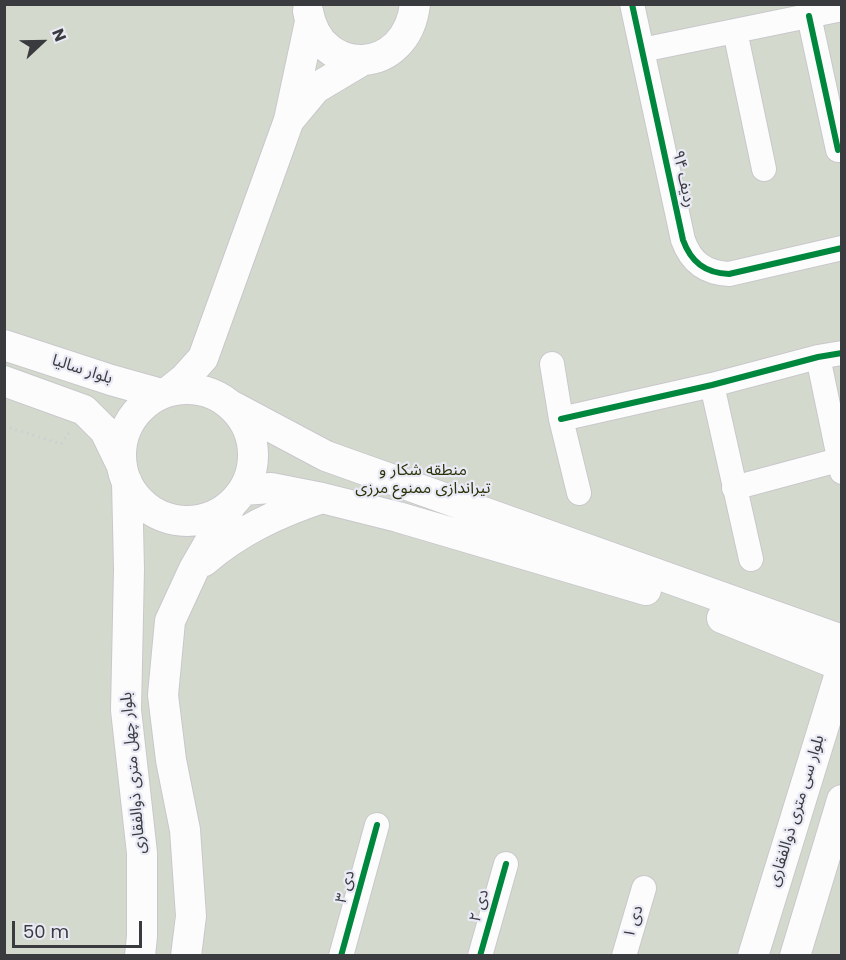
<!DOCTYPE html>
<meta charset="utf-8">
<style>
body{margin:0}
#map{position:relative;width:846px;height:960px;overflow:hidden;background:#ececf2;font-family:Poppins,sans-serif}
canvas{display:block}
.frame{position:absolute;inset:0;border:6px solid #3a3b3f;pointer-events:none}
.north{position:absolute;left:12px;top:12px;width:60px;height:60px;-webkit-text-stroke:4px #e9eaf5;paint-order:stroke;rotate:68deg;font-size:16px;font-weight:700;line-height:24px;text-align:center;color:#3a3b3f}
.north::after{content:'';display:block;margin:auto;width:21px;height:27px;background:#3a3b3f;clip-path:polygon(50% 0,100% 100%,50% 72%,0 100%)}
.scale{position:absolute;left:12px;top:921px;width:130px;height:27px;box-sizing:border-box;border:3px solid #3a3b3f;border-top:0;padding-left:8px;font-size:18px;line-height:21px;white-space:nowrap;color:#3a3b3f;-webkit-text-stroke:4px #e9eaf5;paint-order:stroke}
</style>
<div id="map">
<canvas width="846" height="960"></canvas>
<div class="frame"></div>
<div class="north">N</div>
<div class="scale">50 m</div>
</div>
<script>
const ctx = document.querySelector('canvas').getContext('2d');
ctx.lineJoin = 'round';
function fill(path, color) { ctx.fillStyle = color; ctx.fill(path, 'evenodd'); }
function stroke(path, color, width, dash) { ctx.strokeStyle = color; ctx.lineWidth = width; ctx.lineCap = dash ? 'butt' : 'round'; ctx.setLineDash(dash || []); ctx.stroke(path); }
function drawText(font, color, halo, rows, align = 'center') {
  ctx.font = font + ' Poppins,"Noto Sans Arabic",sans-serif'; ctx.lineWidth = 4.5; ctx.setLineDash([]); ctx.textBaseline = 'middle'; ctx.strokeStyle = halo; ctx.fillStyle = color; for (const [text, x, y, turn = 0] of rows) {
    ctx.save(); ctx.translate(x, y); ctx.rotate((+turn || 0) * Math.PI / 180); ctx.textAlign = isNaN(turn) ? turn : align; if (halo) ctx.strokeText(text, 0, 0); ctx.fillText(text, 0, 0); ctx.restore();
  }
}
const green = new Path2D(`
 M 5,5 L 841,5 L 841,955 L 5,955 Z`);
const path = new Path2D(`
 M 4,426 L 61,444 L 71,430`);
const minor = new Path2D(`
 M 632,4 L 683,240 C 691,262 705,273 729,274 L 842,248
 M 809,16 L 838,150
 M 735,31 L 764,169
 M 642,50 L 842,9
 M 818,357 L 842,472
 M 552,364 L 561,419 L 579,493
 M 712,385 L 751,559
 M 561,419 L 712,385 L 818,357 L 842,353
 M 734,488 L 842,459
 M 341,956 L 377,825
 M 480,956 L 506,864
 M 624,956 L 644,888`);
const major = new Path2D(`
 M 308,11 C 320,79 407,76 415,4
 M 291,118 L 316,88 L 363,60
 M 4,345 L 111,380 L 161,394
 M 4,381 L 84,410 L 105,431 L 122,466
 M121 455a66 66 0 1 1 132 0a66 66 0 1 1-132 0Z
 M 169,391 L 184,379 L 203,358 L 289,120 L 310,22
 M 232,406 L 326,456 L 842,640
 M 127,482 L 129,569 L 126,710 L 142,853 L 142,936 L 140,956
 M 243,490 L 271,488 L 322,498 L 398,517 L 646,590
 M 204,561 C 239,531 277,513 322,498
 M 722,618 L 842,666
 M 186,956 L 191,916 L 185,830 L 171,760 L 163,695 L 170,621 L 194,569 L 231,505
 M 753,956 L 842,667
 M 795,956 L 842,800`);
const cycleway = new Path2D(`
 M 632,4 L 683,240 C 691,262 705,273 729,274 L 842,248
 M 809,16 L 838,150
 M 561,419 L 712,385 L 818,357 L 842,353
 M 341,956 L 377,825
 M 480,956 L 506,864`);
const streetNames = [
 ["ردیف ۹۴",683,179,78],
 ["بلوار سالیا",82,370,18],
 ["بلوار چهل متری ذوالفقاری",134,773,-95],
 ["بلوار سی متری ذوالفقاری",797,811,-73],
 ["دی ۳",346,887,-74],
 ["دی ۲",480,906,-74],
 ["دی ۱",634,922,-73]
];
const parkNames = [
 ["منطقه شکار و",423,471],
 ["تیراندازی ممنوع مرزی",423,489]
];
fill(green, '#d4d9cd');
stroke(minor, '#c8c8cc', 26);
stroke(major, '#c8c8cc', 32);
stroke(path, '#cdced0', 3, [1.5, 4.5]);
stroke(minor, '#fcfcfd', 24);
stroke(major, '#fcfcfd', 30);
stroke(cycleway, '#00873e', 6);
drawText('16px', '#3a3b3f', '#e9eaf5', streetNames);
drawText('16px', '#2a3409', '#e9eaf5', parkNames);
</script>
